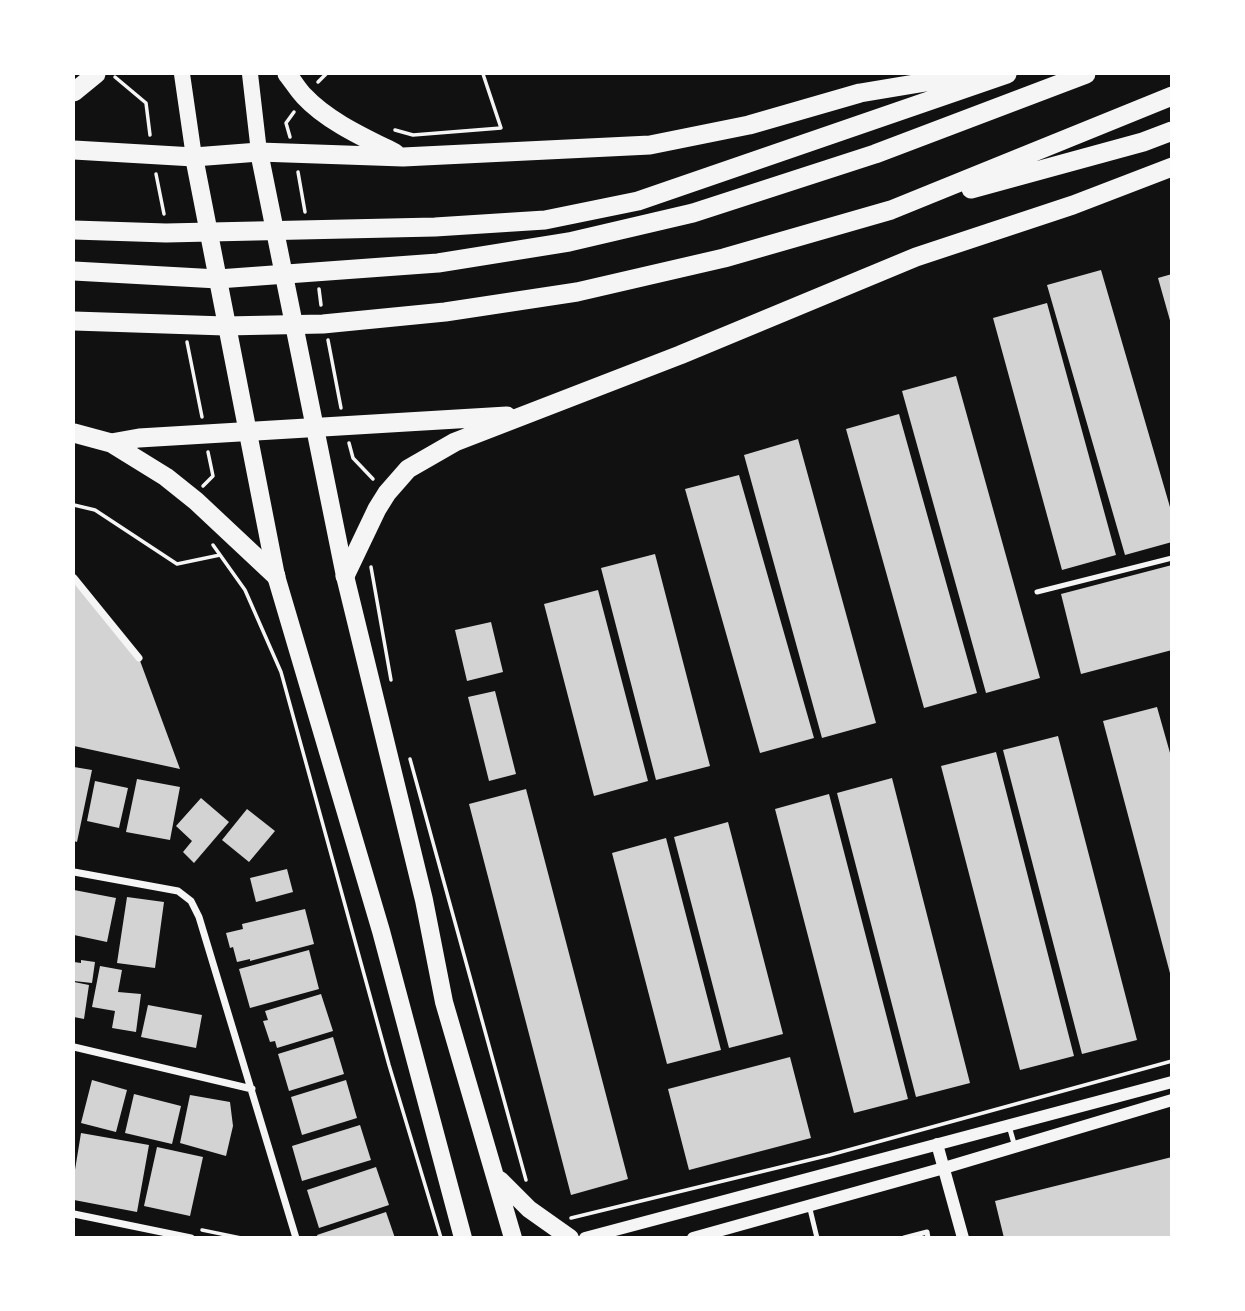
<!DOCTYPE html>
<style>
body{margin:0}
#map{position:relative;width:1245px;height:1311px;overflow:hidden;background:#111;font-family:"Nunito Sans",sans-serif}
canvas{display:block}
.frame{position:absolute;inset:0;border:75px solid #fff;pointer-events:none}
</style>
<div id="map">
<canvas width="1245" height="1311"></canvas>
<div class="frame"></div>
</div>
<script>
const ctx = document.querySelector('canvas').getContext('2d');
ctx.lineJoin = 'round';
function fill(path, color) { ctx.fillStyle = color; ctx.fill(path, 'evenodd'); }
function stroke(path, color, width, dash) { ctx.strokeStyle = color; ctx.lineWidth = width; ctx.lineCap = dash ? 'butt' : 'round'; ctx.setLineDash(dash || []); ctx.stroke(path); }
const building = new Path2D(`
 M 1101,270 L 1172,514 L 1172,542 L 1125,555 L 1047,285 Z
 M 1172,274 L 1172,324 L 1171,324 L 1158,278 Z
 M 1047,303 L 1116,555 L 1062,570 L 993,318 Z
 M 956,376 L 1040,678 L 986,693 L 902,391 Z
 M 899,414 L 977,693 L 924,708 L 846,429 Z
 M 798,439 L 876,723 L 822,738 L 744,455 Z
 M 739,475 L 814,738 L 760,753 L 685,489 Z
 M 655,554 L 710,766 L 656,780 L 601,568 Z
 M 1172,565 L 1172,650 L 1081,674 L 1061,594 Z
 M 74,578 L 139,658 L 180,769 L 74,746 Z
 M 598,590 L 648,781 L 594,796 L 544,604 Z
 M 491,622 L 503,672 L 467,681 L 455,630 Z
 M 495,691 L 516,774 L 489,781 L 468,697 Z
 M 1157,707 L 1172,760 L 1171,977 L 1103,721 Z
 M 1058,736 L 1137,1040 L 1082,1054 L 1003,750 Z
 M 996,752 L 1074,1056 L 1020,1070 L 941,766 Z
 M 74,767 L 92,770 L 77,842 L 74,841 Z
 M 892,778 L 970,1083 L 916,1097 L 837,793 Z
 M 137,779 L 180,787 L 170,840 L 126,832 Z
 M 95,781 L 128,788 L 119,828 L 87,821 Z
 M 526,789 L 628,1179 L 571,1195 L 469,804 Z
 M 829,794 L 908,1099 L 854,1113 L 775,809 Z
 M 201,798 L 229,822 L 194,863 L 183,852 L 192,841 L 176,826 Z
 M 247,809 L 275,831 L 249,862 L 222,840 Z
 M 728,822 L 783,1034 L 729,1048 L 674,837 Z
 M 666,838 L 721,1050 L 667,1064 L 612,853 Z
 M 287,869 L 293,892 L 256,902 L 250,878 Z
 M 74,890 L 116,898 L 107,942 L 74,935 Z
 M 127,897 L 164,902 L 155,968 L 117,963 Z
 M 305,909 L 314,944 L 250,961 L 250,959 L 237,962 L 233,947 L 230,948 L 226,933 L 243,929 L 242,924 Z
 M 309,950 L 319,989 L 250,1008 L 239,969 Z
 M 81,960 L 95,962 L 92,983 L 74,981 L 74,962 L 81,963 Z
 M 100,966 L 122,970 L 118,992 L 141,994 L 136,1032 L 112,1028 L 115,1011 L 92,1007 Z
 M 74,982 L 89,985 L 84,1019 L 74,1017 Z
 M 321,994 L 333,1031 L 277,1048 L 275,1041 L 270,1042 L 263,1021 L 268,1020 L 265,1011 Z
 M 148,1005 L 202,1015 L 196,1048 L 141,1037 Z
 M 333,1037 L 344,1074 L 289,1091 L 278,1054 Z
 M 790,1057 L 811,1138 L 689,1170 L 668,1089 Z
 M 92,1080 L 127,1090 L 116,1132 L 81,1123 Z
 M 346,1080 L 357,1118 L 302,1135 L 291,1097 Z
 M 134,1094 L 181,1106 L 172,1144 L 125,1133 Z
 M 190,1095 L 230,1102 L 233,1126 L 226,1156 L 180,1143 Z
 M 360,1125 L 371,1160 L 302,1181 L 292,1146 Z
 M 81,1133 L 149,1145 L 137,1212 L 74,1200 L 74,1176 Z
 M 157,1147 L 203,1157 L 190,1216 L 144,1206 Z
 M 1172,1157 L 1172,1238 L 1004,1238 L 995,1201 Z
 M 376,1167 L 389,1205 L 319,1228 L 307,1190 Z
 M 386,1212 L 395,1238 L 318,1238 L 317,1235 Z`);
const path = new Path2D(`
 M 115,77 L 146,103 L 150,135
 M 318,82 L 326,74
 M 395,130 L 413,135 L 501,128 L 483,74
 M 290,137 L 286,123 L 294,112
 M 298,172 L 305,212
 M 156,174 L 164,214
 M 319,289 L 321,305
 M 328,340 L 341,408
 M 187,342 L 202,417
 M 349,443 L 353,458 L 373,479
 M 203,486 L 213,476 L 208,452
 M 74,505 L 95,510 L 177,564 L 220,555
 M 213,545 L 245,590 L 281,672 L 389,1065 L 441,1238
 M 371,567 L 391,680
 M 410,759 L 526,1180
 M 571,1218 L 830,1155 L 1172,1061
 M 202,1230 L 241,1238`);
const service = new Path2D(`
 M 1037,592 L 1172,558
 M 1009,1126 L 1015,1147
 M 809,1205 L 817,1238
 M 904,1238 L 927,1232 L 928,1238`);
const minor = new Path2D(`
 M 74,578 L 139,658
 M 74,872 L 178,891 L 191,901 L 199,917 L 296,1238
 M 74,1047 L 252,1089
 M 74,1214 L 191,1238`);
const tertiary = new Path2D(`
 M 937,1144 L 963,1238
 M 585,1238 L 1172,1082
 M 693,1238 L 944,1168 L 1172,1100`);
const primary = new Path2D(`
 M 182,74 L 194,157
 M 250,74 L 259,152`);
const trunk = new Path2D(`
 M 259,152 L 345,576 L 424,900 L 444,1002 L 513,1238
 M 194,157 L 276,576 L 381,931 L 463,1238
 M 500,1180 L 529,1209 L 570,1238`);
const motorway = new Path2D(`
 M 287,74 C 293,81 298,90 304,96 C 327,121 365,138 395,153
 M 74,92 L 96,74
 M 74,150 L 194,157 L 259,152 L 403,157 L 650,145 L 749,125 L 860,93 L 974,74
 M 971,189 L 1143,142 L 1172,131
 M 74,230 L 166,233 L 435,227 L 545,220 L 638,201 L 1007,74
 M 74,271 L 218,279 L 438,263 L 569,242 L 693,213 L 875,154 L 1086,74
 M 74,321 L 225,326 L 323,324 L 445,312 L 577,292 L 724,258 L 891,210 L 1172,96
 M 74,433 L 111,443 L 166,477 L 196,501 L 276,576
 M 111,443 L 139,438 L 507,416
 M 345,576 L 377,509 L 387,493 L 408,469 L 455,442 L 680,355 L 916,257 L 1073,205 L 1172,167`);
fill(building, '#d3d3d3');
stroke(path, '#f5f5f5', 3.5);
stroke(service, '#f5f5f5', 5);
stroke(minor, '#f5f5f5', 7);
stroke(tertiary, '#f5f5f5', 12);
stroke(primary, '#f5f5f5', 16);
stroke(trunk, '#f5f5f5', 18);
stroke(motorway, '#f5f5f5', 19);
</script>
